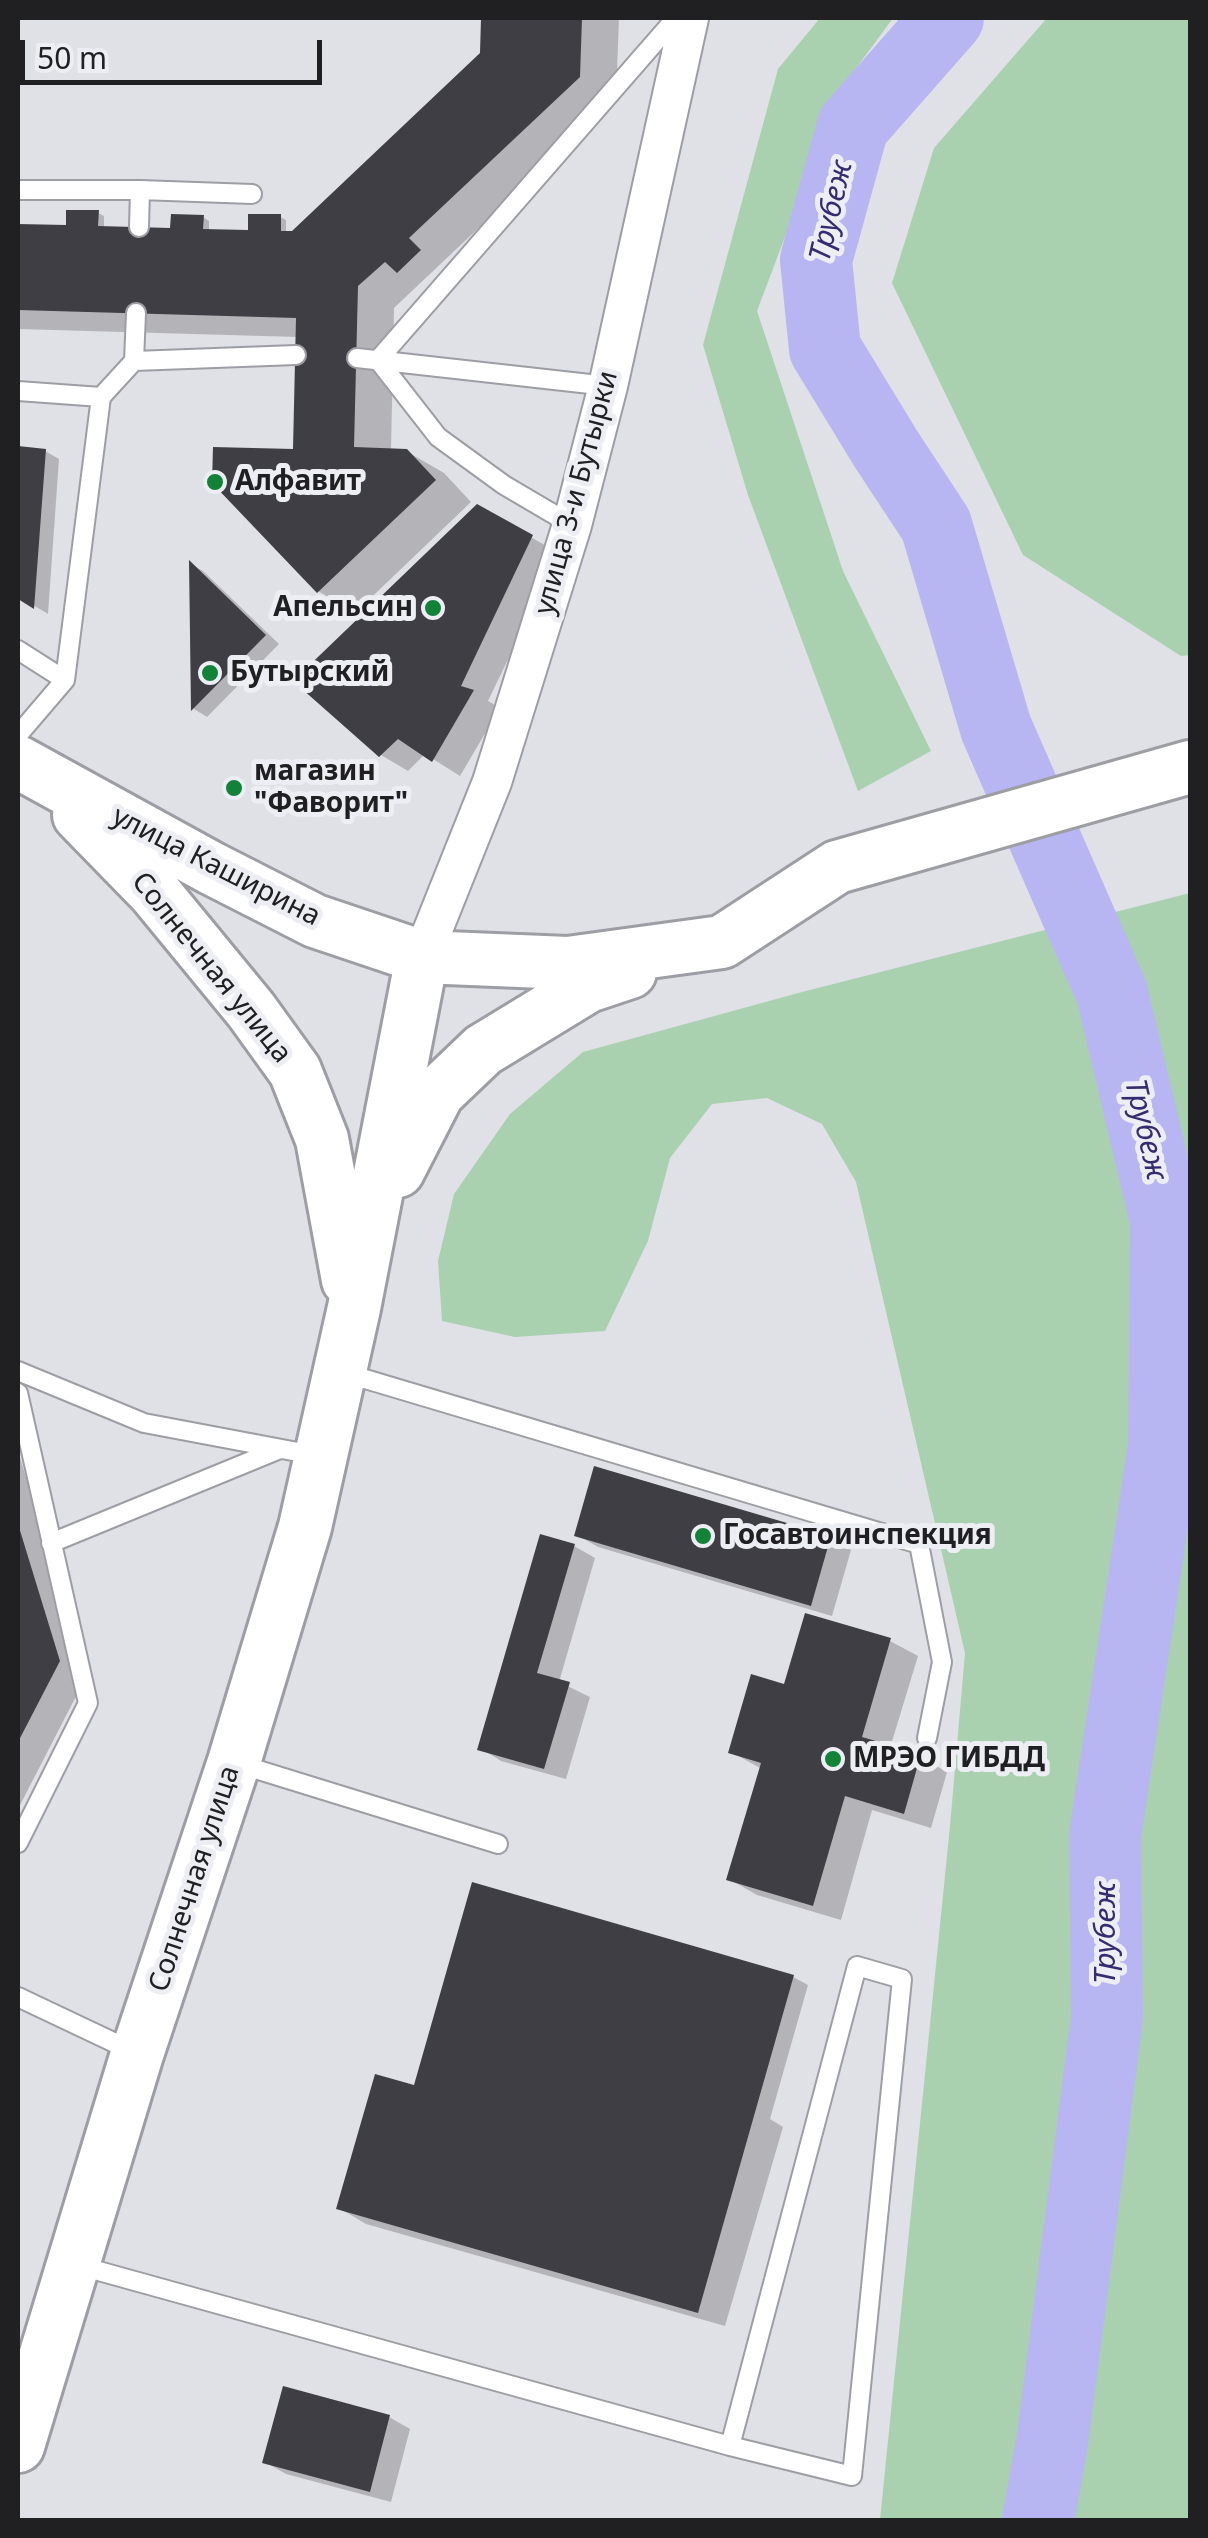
<!DOCTYPE html>
<meta charset="utf-8">
<style>
body{margin:0}
#map{position:relative;width:1208px;height:2538px;overflow:hidden;background:#e0e0e7;font-family:"Noto Sans",sans-serif}
canvas{display:block}
.frame{position:absolute;inset:0;border:20px solid #202023;pointer-events:none}
.scale{position:absolute;left:20px;top:40px;width:302px;height:45px;box-sizing:border-box;border:5px solid #202023;border-top:0;padding-left:12px;font-size:30px;line-height:35px;white-space:nowrap;color:#202023;-webkit-text-stroke:8px #ededf4;paint-order:stroke}
</style>
<div id="map">
<canvas width="1208" height="2538"></canvas>
<div class="frame"></div>
<div class="scale">50 m</div>
</div>
<script>
const ctx = document.querySelector('canvas').getContext('2d');
ctx.lineJoin = 'round';
function fill(path, color) { ctx.fillStyle = color; ctx.fill(path, 'evenodd'); }
function stroke(path, color, width, dash) { ctx.strokeStyle = color; ctx.lineWidth = width; ctx.lineCap = dash ? 'butt' : 'round'; ctx.setLineDash(dash || []); ctx.stroke(path); }
function drawText(font, color, halo, rows, align = 'center') {
  ctx.font = font + ' "Noto Sans",sans-serif'; ctx.lineWidth = 10; ctx.setLineDash([]); ctx.textBaseline = 'middle'; ctx.strokeStyle = halo; ctx.fillStyle = color; for (const [text, x, y, turn = 0] of rows) {
    ctx.save(); ctx.translate(x, y); ctx.rotate((+turn || 0) * Math.PI / 180); ctx.textAlign = isNaN(turn) ? turn : align; if (halo) ctx.strokeText(text, 0, 0); ctx.fillText(text, 0, 0); ctx.restore();
  }
}
const green = new Path2D(`
 M 820,18 L 893,18 L 841,89 L 757,311 L 843,571 L 931,751 L 858,791 L 748,495 L 703,345 L 778,69 Z
 M 1047,18 L 1190,18 L 1190,655 L 1181,656 L 1023,555 L 892,283 L 934,148 Z
 M 1190,893 L 1190,2520 L 880,2520 L 950,1826 L 965,1653 L 856,1182 L 822,1124 L 767,1098 L 712,1104 L 670,1158 L 648,1241 L 605,1331 L 515,1337 L 442,1321 L 438,1261 L 454,1194 L 510,1114 L 583,1052 L 802,992 Z`);
const shadow = new Path2D(`
 M 483,18 L 619,18 L 616,98 L 394,308 L 391,451 L 406,451 L 444,473 L 471,502 L 355,613 L 318,591 L 295,452 L 298,337 L 18,329 L 18,226 L 69,228 L 98,213 L 104,216 L 104,229 L 173,230 L 203,217 L 209,221 L 209,231 L 251,232 L 280,217 L 286,220 L 286,233 L 293,234 L 482,54 Z
 M 18,449 L 45,451 L 59,459 L 48,614 L 18,596 Z
 M 477,507 L 559,553 L 488,701 L 500,708 L 460,776 L 425,754 L 408,771 L 381,755 Z
 M 191,564 L 203,571 L 279,644 L 207,717 L 194,709 Z
 M 18,1451 L 86,1677 L 18,1809 Z
 M 577,1535 L 830,1538 L 851,1550 L 832,1616 L 598,1547 Z
 M 574,1546 L 595,1558 L 559,1682 L 590,1697 L 566,1779 L 501,1761 L 480,1748 Z
 M 806,1616 L 890,1641 L 918,1656 L 890,1748 L 920,1757 L 947,1772 L 931,1828 L 872,1810 L 841,1920 L 757,1895 L 729,1879 L 762,1769 L 731,1752 L 785,1687 Z
 M 474,1886 L 793,1977 L 808,1985 L 770,2119 L 783,2127 L 725,2326 L 366,2224 L 339,2208 L 415,2088 Z
 M 389,2417 L 410,2429 L 391,2502 L 286,2474 L 265,2462 Z`);
const river = new Path2D(`
 M 948,18 L 853,126 L 816,260 L 825,349 L 886,449 L 936,525 L 996,728 L 1112,993 L 1166,1221 L 1164,1446 L 1105,1835 L 1107,2017 L 1052,2443 L 1038,2520`);
const building = new Path2D(`
 M 481,18 L 582,18 L 580,77 L 409,238 L 421,250 L 397,273 L 385,262 L 358,286 L 354,447 L 407,449 L 436,480 L 317,593 L 212,483 L 213,447 L 293,449 L 296,318 L 18,310 L 18,224 L 66,225 L 66,210 L 99,210 L 98,226 L 170,228 L 171,214 L 204,215 L 203,229 L 248,230 L 248,214 L 281,214 L 281,231 L 292,231 L 480,53 Z
 M 18,446 L 46,449 L 34,609 L 18,599 Z
 M 477,504 L 533,535 L 461,686 L 474,690 L 432,762 L 398,739 L 379,757 L 293,681 Z
 M 189,560 L 266,635 L 191,711 Z
 M 594,1466 L 831,1536 L 811,1606 L 574,1536 Z
 M 18,1524 L 60,1661 L 18,1742 Z
 M 540,1534 L 575,1544 L 537,1673 L 570,1682 L 544,1769 L 477,1750 Z
 M 805,1613 L 891,1638 L 862,1737 L 921,1754 L 904,1814 L 845,1796 L 813,1906 L 726,1880 L 761,1763 L 728,1753 L 751,1674 L 784,1684 Z
 M 472,1882 L 794,1975 L 698,2313 L 336,2209 L 375,2074 L 414,2085 Z
 M 283,2386 L 390,2415 L 370,2492 L 262,2463 Z`);
const service = new Path2D(`
 M 18,190 L 140,190 L 252,194
 M 139,227 L 140,190
 M 357,358 L 608,386
 M 378,360 L 676,18
 M 378,360 L 438,437 L 504,485 L 572,525
 M 134,361 L 296,355
 M 18,391 L 101,397
 M 18,650 L 65,680
 M 18,735 L 65,680 L 101,397 L 134,361 L 136,313
 M 18,1371 L 144,1423 L 319,1456
 M 342,1372 L 919,1544 L 942,1662 L 927,1738
 M 18,1393 L 88,1703 L 18,1843
 M 51,1543 L 280,1449
 M 239,1764 L 498,1844
 M 18,1997 L 132,2051
 M 77,2265 L 730,2446 L 857,1966 L 902,1979 L 852,2476 L 730,2446`);
const minor = new Path2D(`
 M 422,957 L 492,782 L 572,525 L 608,386 L 689,18`);
const secondary = new Path2D(`
 M 18,762 L 211,868 L 315,921 L 422,957 L 568,963 L 722,942 L 837,867 L 1190,767
 M 79,815 L 154,892 L 251,1010 L 295,1071 L 322,1139 L 348,1280
 M 398,1171 L 438,1093 L 483,1050 L 588,986 L 630,972
 M 18,2446 L 137,2054 L 234,1762 L 305,1527 L 354,1308 L 422,957`);
const markers = [
 [215,482,10,"#128239"],
 [433,608,10,"#128239"],
 [210,673,10,"#128239"],
 [234,788,10,"#128239"],
 [703,1536,10,"#128239"],
 [833,1759,10,"#128239"]
];
const poiNames = [
 ["Алфавит",235,482],
 ["Апельсин",413,608,"right"],
 ["Бутырский",230,673],
 ["магазин",254,772],
 ["\"Фаворит\"",254,804],
 ["Госавтоинспекция",723,1536],
 ["МРЭО ГИБДД",853,1759]
];
const streetNames = [
 ["улица 3-и Бутырки",577,493,-75],
 ["улица Каширина",216,867,27],
 ["Солнечная улица",211,968,51],
 ["Солнечная улица",195,1879,-72]
];
const waterNames = [
 ["Трубеж",832,211,-77],
 ["Трубеж",1145,1130,77],
 ["Трубеж",1106,1933,-90]
];
fill(green, '#a9d1af');
fill(shadow, '#0003');
stroke(river, '#b7b6f2', 72);
fill(building, '#3e3e44');
stroke(service, '#9d9da4', 22);
stroke(minor, '#9d9da4', 42);
stroke(secondary, '#9d9da4', 58);
stroke(service, '#fff', 18);
stroke(minor, '#fff', 38);
stroke(secondary, '#fff', 52);
for (const [x, y, r, color] of markers) { const dot = new Path2D(); dot.arc(x, y, r, 0, 2 * Math.PI); ctx.fillStyle = color; ctx.fill(dot); stroke(dot, '#ededf4', 4); }
drawText('bold 28px', '#202023', '#ededf4', poiNames, 'left');
drawText('28px', '#202023', '#ededf4', streetNames);
drawText('italic 30px', '#352b70', '#ededf4', waterNames);
</script>
